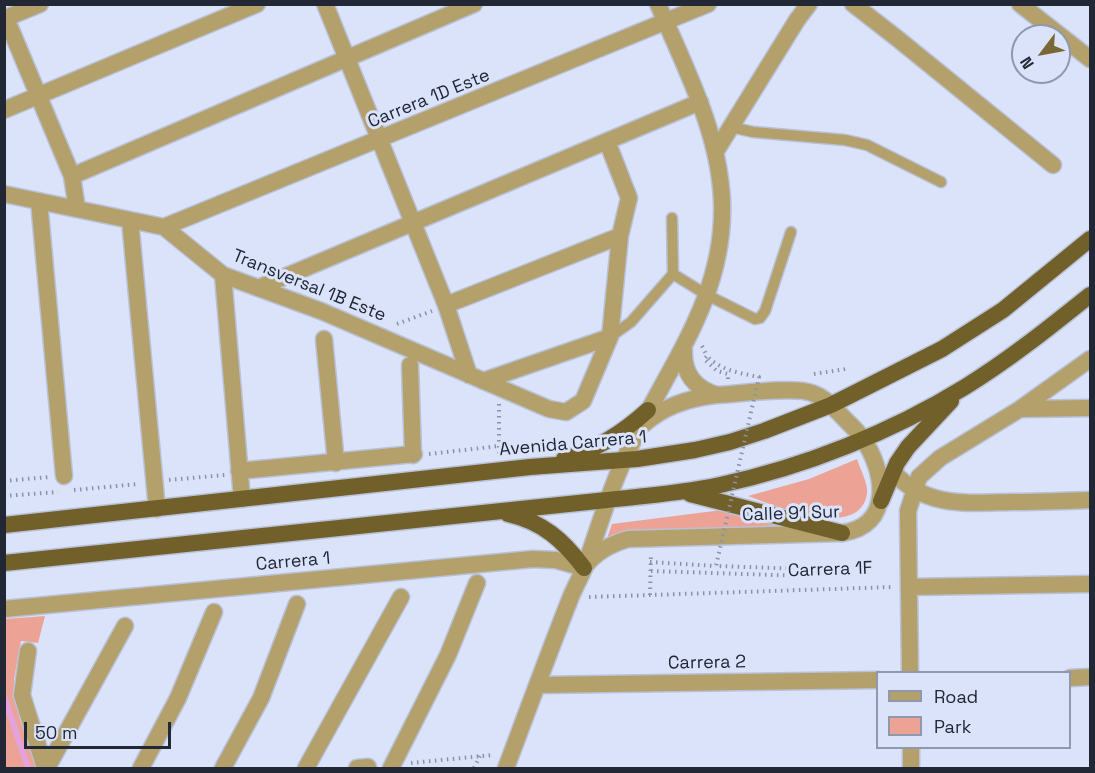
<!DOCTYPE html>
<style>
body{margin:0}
#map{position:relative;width:1095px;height:773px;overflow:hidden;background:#dae3fa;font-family:"Space Grotesk",sans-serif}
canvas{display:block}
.frame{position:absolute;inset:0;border:6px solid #222736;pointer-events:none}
.legend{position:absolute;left:876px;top:671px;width:195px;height:78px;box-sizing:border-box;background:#dae3fa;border:2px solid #9098ac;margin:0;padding:8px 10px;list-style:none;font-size:18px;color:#222736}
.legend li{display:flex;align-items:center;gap:12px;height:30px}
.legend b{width:30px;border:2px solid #9098ac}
.north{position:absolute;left:1011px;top:24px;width:60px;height:60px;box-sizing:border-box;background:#dae3fa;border:2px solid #9098ac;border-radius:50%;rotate:238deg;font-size:16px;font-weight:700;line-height:24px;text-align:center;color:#222736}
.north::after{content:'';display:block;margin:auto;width:21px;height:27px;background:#796735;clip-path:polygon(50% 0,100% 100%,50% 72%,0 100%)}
.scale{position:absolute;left:24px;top:722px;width:147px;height:27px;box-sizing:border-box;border:3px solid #222736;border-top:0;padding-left:8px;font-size:18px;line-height:21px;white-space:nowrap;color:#222736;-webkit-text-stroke:4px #dae3fa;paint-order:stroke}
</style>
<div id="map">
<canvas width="1095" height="773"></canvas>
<div class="frame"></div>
<ul class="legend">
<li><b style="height:8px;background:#b3a06b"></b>Road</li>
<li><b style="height:16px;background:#eca396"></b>Park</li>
</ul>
<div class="north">N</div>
<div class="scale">50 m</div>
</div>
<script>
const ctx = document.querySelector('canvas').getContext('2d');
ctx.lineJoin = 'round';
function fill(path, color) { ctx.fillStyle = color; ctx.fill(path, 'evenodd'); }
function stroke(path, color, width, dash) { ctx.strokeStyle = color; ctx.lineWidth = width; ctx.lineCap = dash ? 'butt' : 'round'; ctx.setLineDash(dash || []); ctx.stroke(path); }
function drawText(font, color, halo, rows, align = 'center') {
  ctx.font = font + ' "Space Grotesk",sans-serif'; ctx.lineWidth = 6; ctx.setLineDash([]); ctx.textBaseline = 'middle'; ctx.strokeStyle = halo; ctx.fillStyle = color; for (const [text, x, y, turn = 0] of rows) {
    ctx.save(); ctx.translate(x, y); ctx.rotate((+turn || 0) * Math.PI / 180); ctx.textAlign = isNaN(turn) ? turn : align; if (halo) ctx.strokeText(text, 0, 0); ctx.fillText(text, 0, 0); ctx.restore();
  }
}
const green = new Path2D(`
 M 857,459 C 860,469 869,485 867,494 C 859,541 775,506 748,496 L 809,479 Z
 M 722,510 L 797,529 L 606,541 L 612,524 Z
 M 45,616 L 38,643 L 21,641 L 14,679 L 21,722 L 37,768 L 5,768 L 5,619 Z`);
const stream = new Path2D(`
 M 4,696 L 28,768`);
const path = new Path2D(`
 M 397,324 L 432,311
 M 702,346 L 707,356 L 704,359 L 717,371 L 728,374 L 728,379
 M 814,374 L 846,369
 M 499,404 L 499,454
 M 429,454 L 499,446
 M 169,480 L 225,475
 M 4,481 L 49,477
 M 74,490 L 138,484
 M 4,496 L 58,492
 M 650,562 L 716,566
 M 650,595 L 651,553
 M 589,597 L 894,587
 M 411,763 L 493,755
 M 474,768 L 480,756`);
const service = new Path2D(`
 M 731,127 L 753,132 L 845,140 L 867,145 L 941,182
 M 672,218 L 673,274 L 707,295 L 755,319 L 760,318 L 765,311 L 791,232
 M 610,337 L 631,322 L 673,274`);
const minor = new Path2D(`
 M 325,4 L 446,305 L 469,375
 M 853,4 L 898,39 L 1053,165
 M 1020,4 L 1090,59
 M 6,18 L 72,176 L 77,209
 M 6,18 L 40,4
 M 4,110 L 257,4
 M 716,151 L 797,20 L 809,4
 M 72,176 L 474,4
 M 4,194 L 164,227 L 223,275 L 321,311 L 549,409 L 566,412 L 583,401 L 610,337 L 620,236 L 629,198 L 607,141
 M 39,201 L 64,476
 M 130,220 L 157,509
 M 164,227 L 708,4
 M 223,275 L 242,499
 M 258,288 L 700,102
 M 446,305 L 620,236
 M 324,339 L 336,463
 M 410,365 L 413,455
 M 483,381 L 610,337
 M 1020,409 L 1090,408
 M 239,471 L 414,454
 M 893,472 C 926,508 966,503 1011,502 C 1037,502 1064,501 1090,500
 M 909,587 L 1090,584
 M 4,609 L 533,559 L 556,560 L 584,568
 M 28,651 L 22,695 L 45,768
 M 910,672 L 908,511 L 919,477 L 940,458 L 1020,409 L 1090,359
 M 911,748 L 911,768
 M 47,768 L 125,626
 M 141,768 L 178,698 L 214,612
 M 223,768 L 261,698 L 297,604
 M 306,768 L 401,597
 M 357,768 L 368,767
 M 391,768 L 448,655 L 477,583`);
const tertiary = new Path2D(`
 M 644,424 C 664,406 689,398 716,395
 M 586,565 C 597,551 611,544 628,539 L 842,533 C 894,526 885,471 863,439 C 857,430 848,423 841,415 C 832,406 824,397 812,393 C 794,386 739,394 717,395 C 694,388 683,373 684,350
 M 1070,678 L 1090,677
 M 538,685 L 878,680
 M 506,768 C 527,712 548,655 570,599 C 574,588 581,577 585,566 C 598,531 608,494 624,460 C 662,373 726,302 722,201 C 719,131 685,68 658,4`);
const trunk = new Path2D(`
 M 564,459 C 596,450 624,432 648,410
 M 690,494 L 842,533
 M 881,501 L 897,463 L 908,447 L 951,401
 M 508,514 C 543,522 563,540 584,568
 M 4,525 L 530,467 L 637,459 L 695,450 L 730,442 L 764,431 L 831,405 L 942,349 L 1003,310 L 1090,239
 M 4,563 L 607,500 C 645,496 683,493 720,485 C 804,467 892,432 965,387 C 1009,360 1050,327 1090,295`);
const pathBridge = new Path2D(`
 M 651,571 L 805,576 L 806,569 L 716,566 L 759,377 C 740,373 722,371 708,357`);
const streetNames = [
 ["Carrera 1D Este",429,99,-22],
 ["Transversal 1B Este",309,286,22],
 ["Avenida Carrera 1",573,444,-5],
 ["Calle 91 Sur",791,514,-2],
 ["Carrera 1",293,562,-5],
 ["Carrera 1F",830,570,-2],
 ["Carrera 2",707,663,-1]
];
fill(green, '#eca396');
stroke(stream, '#e4a3dc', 6);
stroke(service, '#b9c1d7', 13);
stroke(minor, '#b9c1d7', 19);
stroke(tertiary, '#b9c1d7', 19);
stroke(trunk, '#b9c1d7', 19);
stroke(path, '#8b92a5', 4, [1.5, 4.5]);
stroke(service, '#b3a06b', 10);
stroke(minor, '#b3a06b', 16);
stroke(tertiary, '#b3a06b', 16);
stroke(trunk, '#72602a', 16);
stroke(pathBridge, '#8b92a5', 4, [1.5, 4.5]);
drawText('18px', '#222736', '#dae3fa', streetNames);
</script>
